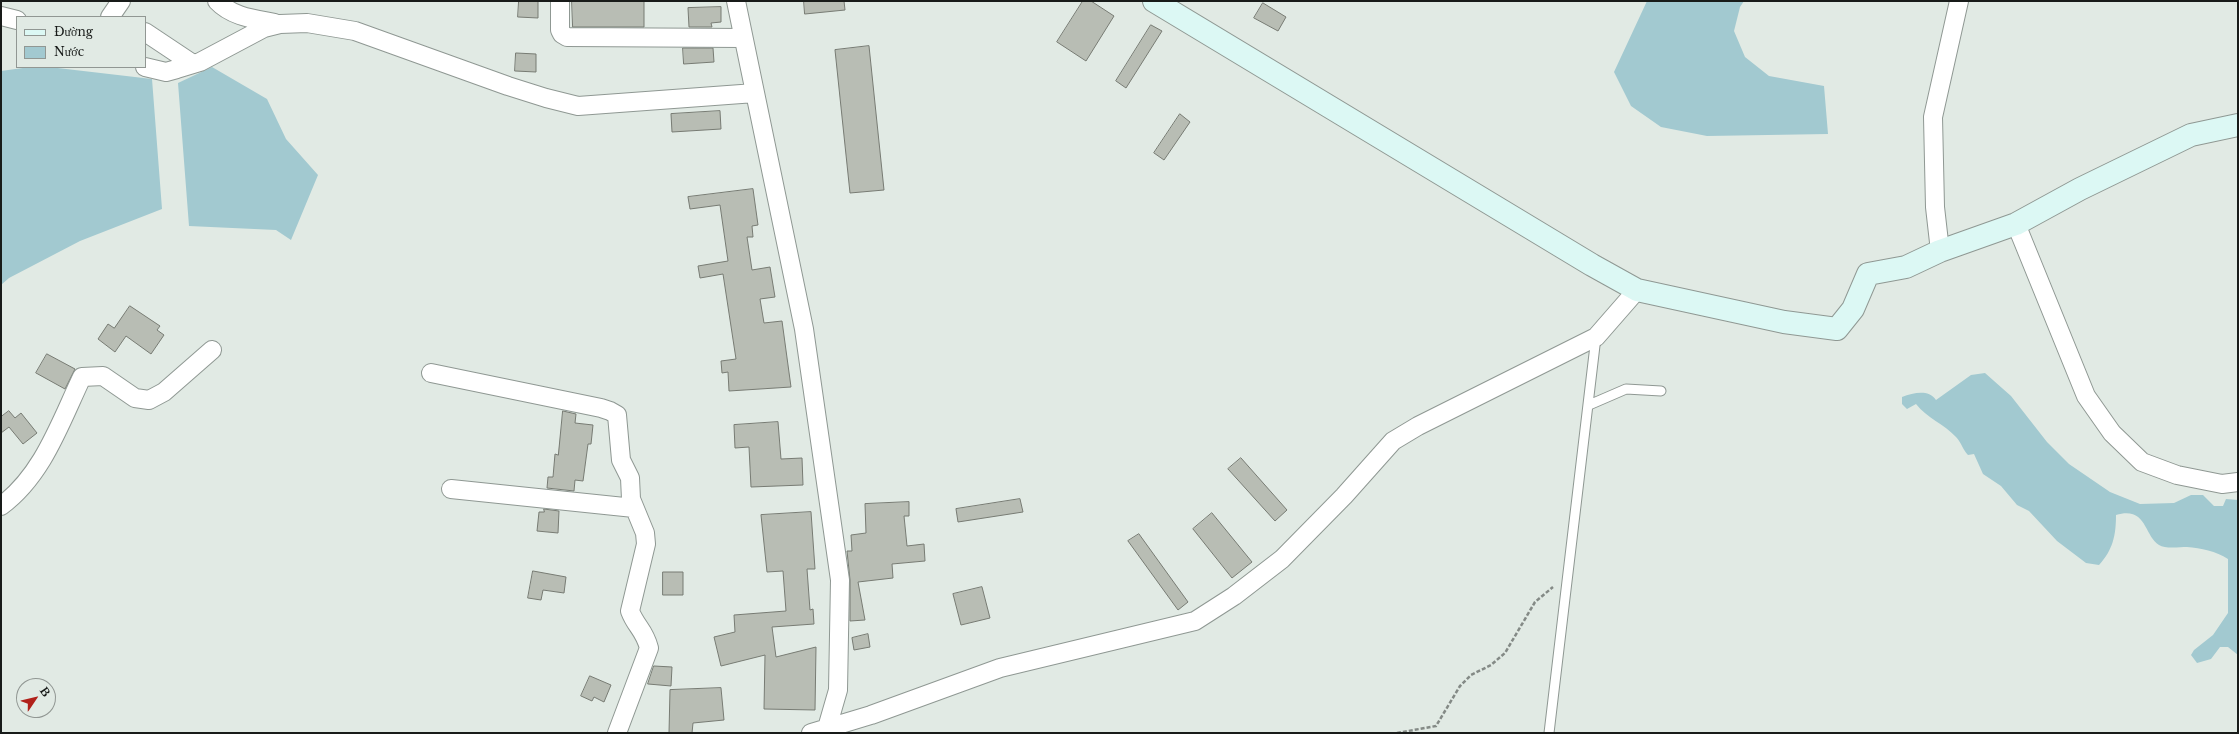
<!DOCTYPE html>
<meta charset="utf-8">
<style>
body{margin:0}
#map{position:relative;width:2239px;height:734px;overflow:hidden;background:#e1eae4;font-family:"Libre Baskerville",serif}
canvas{display:block}
.frame{position:absolute;inset:0;border:2px solid #181b19;pointer-events:none}
.legend{position:absolute;left:16px;top:16px;width:130px;height:52px;box-sizing:border-box;background:#e1eae4;border:1px solid #919793;margin:0;padding:5px 7px;list-style:none;font-size:12px;color:#181b19}
.legend li{display:flex;align-items:center;gap:8px;height:20px}
.legend b{width:20px;border:1px solid #919793}
.north{position:absolute;left:16px;top:678px;width:40px;height:40px;box-sizing:border-box;background:#e1eae4;border:1px solid #919793;border-radius:50%;rotate:55deg;font-size:11px;font-weight:700;line-height:16px;text-align:center;color:#181b19}
.north::after{content:'';display:block;margin:auto;width:14px;height:18px;background:#b1211a;clip-path:polygon(50% 0,100% 100%,50% 72%,0 100%)}
</style>
<div id="map">
<canvas width="2239" height="734"></canvas>
<div class="frame"></div>
<ul class="legend">
<li><b style="height:5px;background:#dcf8f4"></b>Đường</li>
<li><b style="height:11px;background:#a2c9d0"></b>Nước</li>
</ul>
<div class="north">B</div>
</div>
<script>
const ctx = document.querySelector('canvas').getContext('2d');
ctx.lineJoin = 'round';
function fill(path, color) { ctx.fillStyle = color; ctx.fill(path, 'evenodd'); }
function stroke(path, color, width, dash) { ctx.strokeStyle = color; ctx.lineWidth = width; ctx.lineCap = dash ? 'butt' : 'round'; ctx.setLineDash(dash || []); ctx.stroke(path); }
const water = new Path2D(`
 M 1647,1 L 1744,1 L 1740,7 L 1734,31 L 1745,57 L 1769,76 L 1824,86 L 1828,134 L 1707,136 L 1661,127 L 1631,106 L 1614,72 Z
 M 30,67 L 49,67 L 152,79 L 162,209 L 80,241 L 9,278 L 1,285 L 1,71 Z
 M 212,67 L 267,99 L 286,139 L 318,175 L 291,240 L 276,230 L 189,226 L 178,83 Z
 M 1985,373 L 2011,396 L 2047,442 L 2069,464 L 2110,492 L 2140,504 L 2174,503 L 2191,495 L 2203,495 L 2214,506 L 2223,506 L 2226,499 L 2238,500 L 2238,655 L 2228,647 L 2220,647 L 2211,659 L 2197,663 L 2191,655 L 2194,650 L 2213,635 L 2228,613 L 2228,559 C 2216,551 2201,548 2187,547 C 2179,547 2165,549 2159,545 C 2144,536 2147,506 2116,515 C 2116,535 2113,550 2099,565 L 2086,563 L 2057,541 L 2029,511 L 2017,505 L 2001,486 L 1983,474 L 1974,454 L 1968,455 C 1963,450 1961,442 1956,437 C 1944,424 1927,418 1916,404 L 1907,409 L 1902,404 L 1902,397 C 1914,393 1928,389 1936,400 L 1971,375 Z`);
const building = new Path2D(`
 M 519,1 L 538,1 L 538,18 L 518,17 Z
 M 572,1 L 644,1 L 644,27 L 573,27 Z
 M 804,1 L 844,1 L 845,10 L 805,14 Z
 M 1083,1 L 1091,1 L 1114,16 L 1086,61 L 1057,42 Z
 M 1263,3 L 1286,17 L 1278,31 L 1254,18 Z
 M 721,7 L 721,22 L 711,23 L 712,27 L 689,27 L 688,8 Z
 M 1151,25 L 1162,31 L 1126,88 L 1116,81 Z
 M 869,46 L 884,190 L 850,193 L 835,50 Z
 M 683,48 L 713,48 L 714,62 L 684,64 Z
 M 516,53 L 536,54 L 536,72 L 515,71 Z
 M 720,111 L 721,129 L 672,132 L 671,114 Z
 M 1180,114 L 1190,122 L 1164,160 L 1154,153 Z
 M 753,189 L 758,225 L 752,226 L 753,237 L 747,237 L 752,270 L 770,267 L 775,297 L 760,299 L 764,323 L 782,321 L 791,387 L 729,391 L 728,372 L 722,373 L 721,361 L 736,359 L 723,274 L 700,278 L 698,266 L 728,261 L 720,205 L 690,209 L 688,197 Z
 M 130,306 L 160,326 L 157,330 L 164,335 L 151,354 L 126,336 L 115,352 L 98,339 L 108,324 L 114,328 Z
 M 47,354 L 75,369 L 65,389 L 36,373 Z
 M 9,411 L 15,418 L 21,413 L 37,433 L 23,444 L 9,427 L 1,433 L 1,417 Z
 M 563,411 L 576,414 L 575,423 L 593,425 L 591,444 L 588,444 L 583,481 L 575,480 L 574,491 L 547,488 L 548,477 L 553,477 L 555,454 L 558,455 Z
 M 778,422 L 781,459 L 802,458 L 803,485 L 751,487 L 749,447 L 735,448 L 734,425 Z
 M 1241,458 L 1287,510 L 1275,521 L 1228,469 Z
 M 1020,499 L 1023,512 L 958,522 L 956,509 Z
 M 909,502 L 909,516 L 904,516 L 907,546 L 924,544 L 925,561 L 892,564 L 893,578 L 858,582 L 865,620 L 850,621 L 850,580 L 847,551 L 852,551 L 851,535 L 866,533 L 865,504 Z
 M 544,509 L 559,511 L 558,533 L 537,531 L 539,512 L 544,512 Z
 M 811,512 L 815,569 L 807,569 L 810,610 L 813,609 L 814,624 L 772,627 L 776,657 L 816,647 L 815,710 L 764,709 L 765,655 L 721,666 L 714,637 L 735,632 L 734,615 L 786,611 L 783,571 L 767,572 L 761,515 Z
 M 1212,513 L 1252,562 L 1232,578 L 1193,529 Z
 M 1139,534 L 1188,602 L 1178,610 L 1128,541 Z
 M 533,571 L 566,577 L 564,593 L 543,590 L 541,600 L 528,598 Z
 M 663,572 L 683,572 L 683,595 L 663,595 Z
 M 982,587 L 990,618 L 961,625 L 953,594 Z
 M 868,634 L 870,647 L 854,650 L 852,638 Z
 M 654,666 L 672,667 L 671,686 L 648,684 Z
 M 590,676 L 611,685 L 604,702 L 594,697 L 592,701 L 581,696 Z
 M 721,688 L 724,720 L 693,723 L 692,733 L 669,733 L 670,690 Z`);
const path = new Path2D(`
 M 1397,733 L 1436,726 L 1460,686 L 1471,675 L 1491,665 L 1505,653 L 1535,602 L 1553,587`);
const lane = new Path2D(`
 M 1589,405 L 1626,389 L 1661,391
 M 1549,733 L 1596,337`);
const street = new Path2D(`
 M 217,1 C 232,17 255,19 275,23
 M 560,1 L 560,30 L 562,34 L 567,37 L 743,38
 M 736,1 L 804,329 L 840,580 L 838,690 L 827,728
 M 1,16 L 17,20
 M 110,17 L 121,1
 M 145,32 L 193,64
 M 145,67 L 166,72 L 177,69 L 200,62 L 264,28 L 280,24 L 307,23 L 355,31 L 508,86 L 546,98 L 578,106 L 755,93
 M 2016,224 L 2086,396 L 2112,433 L 2142,462 L 2177,475 L 2222,484 L 2238,482
 M 1940,251 L 1935,207 L 1933,117 L 1959,1
 M 431,373 L 601,408 L 610,411 L 617,415 L 621,460 L 630,478 L 631,499 L 645,533 L 646,544 L 630,611 C 636,627 644,629 649,648 L 617,733
 M 451,489 L 634,508
 M 1,506 C 43,475 60,423 82,377 L 103,376 L 135,398 L 149,400 L 164,392 L 212,350
 M 811,733 L 871,715 L 1000,668 L 1195,621 L 1234,596 L 1282,559 L 1344,496 L 1393,441 L 1418,426 L 1596,337 L 1637,290`);
const secondary = new Path2D(`
 M 1154,1 L 1592,265 L 1637,290 L 1784,322 L 1837,329 L 1853,309 L 1868,274 L 1906,267 L 1940,251 L 2016,224 L 2080,189 L 2191,135 L 2238,125`);
fill(water, '#a2c9d0');
fill(building, '#b8bdb4');
stroke(building, '#777b73', 1);
stroke(lane, '#8f9893', 11);
stroke(street, '#8f9893', 20);
stroke(secondary, '#8f9893', 24);
stroke(path, '#848a86', 2.5, [4, 2]);
stroke(lane, '#fff', 9);
stroke(street, '#fff', 18);
stroke(secondary, '#dcf8f4', 22);
</script>
